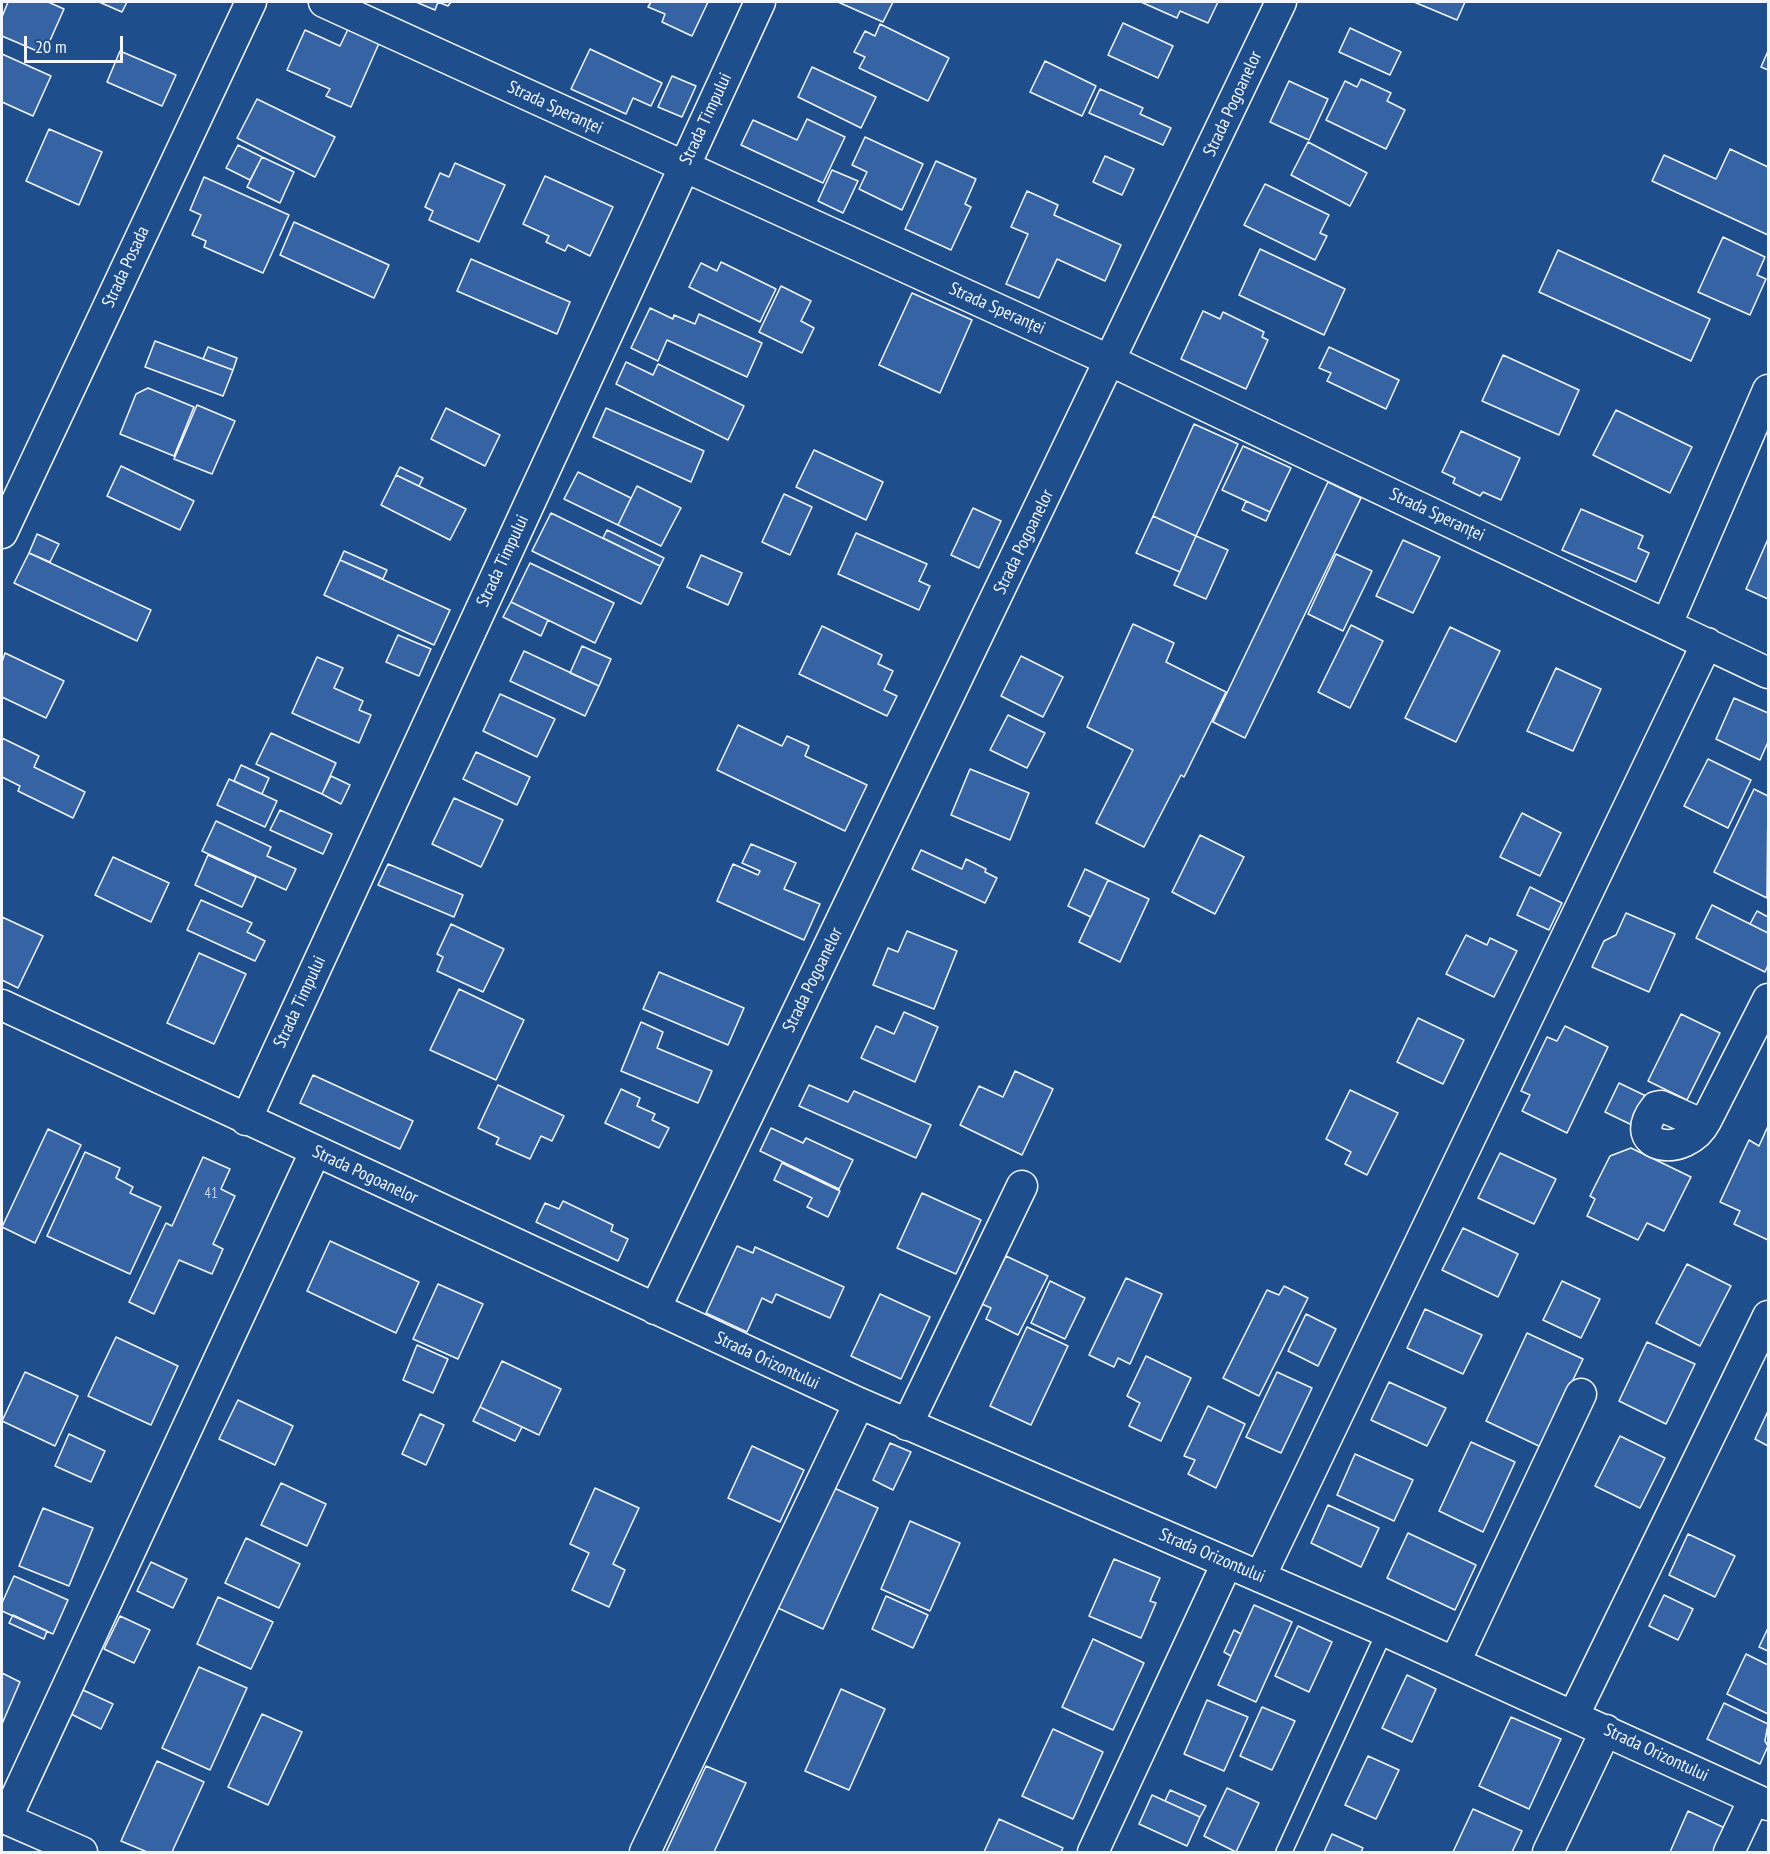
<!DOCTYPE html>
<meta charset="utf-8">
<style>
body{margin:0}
#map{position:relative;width:1770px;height:1854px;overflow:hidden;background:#1f4e8c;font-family:"PT Sans Narrow",sans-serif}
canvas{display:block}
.frame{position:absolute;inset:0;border:3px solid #f2f6ff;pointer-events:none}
.scale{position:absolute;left:24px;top:36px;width:99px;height:27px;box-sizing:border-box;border:3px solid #f2f6ff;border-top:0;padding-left:8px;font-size:18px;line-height:21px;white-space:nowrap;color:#f2f6ff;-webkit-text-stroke:4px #1f4e8c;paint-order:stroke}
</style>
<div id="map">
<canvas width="1770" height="1854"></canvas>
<div class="frame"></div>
<div class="scale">20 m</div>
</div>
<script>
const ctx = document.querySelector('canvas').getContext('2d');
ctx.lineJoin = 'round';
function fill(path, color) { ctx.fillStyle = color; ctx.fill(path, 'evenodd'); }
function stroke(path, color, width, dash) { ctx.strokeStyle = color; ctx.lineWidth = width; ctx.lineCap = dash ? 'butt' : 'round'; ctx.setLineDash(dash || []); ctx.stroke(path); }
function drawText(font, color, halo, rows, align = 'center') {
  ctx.font = font + ' "PT Sans Narrow",sans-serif'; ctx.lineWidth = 4.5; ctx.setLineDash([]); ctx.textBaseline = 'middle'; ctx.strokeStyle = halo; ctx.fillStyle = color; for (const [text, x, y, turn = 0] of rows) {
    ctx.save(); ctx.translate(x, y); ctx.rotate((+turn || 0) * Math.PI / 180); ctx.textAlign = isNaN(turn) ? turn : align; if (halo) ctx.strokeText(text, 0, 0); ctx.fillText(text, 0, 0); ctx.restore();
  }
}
const building = new Path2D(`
 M 8,2 L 48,2 L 64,9 L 44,54 L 2,36 L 2,17 Z
 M 99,2 L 127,2 L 122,12 Z
 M 416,2 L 451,2 L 448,6 L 438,2 L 435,10 Z
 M 651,2 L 708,2 L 692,36 L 662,22 L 665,14 L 648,7 Z
 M 838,2 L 893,2 L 883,22 Z
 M 1141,2 L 1218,2 L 1208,23 L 1180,11 L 1177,18 Z
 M 1414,2 L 1465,2 L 1457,20 Z
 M 1123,23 L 1173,46 L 1158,78 L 1108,55 Z
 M 880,24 L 949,58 L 928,101 L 859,68 L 865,57 L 854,52 L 865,31 L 875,36 Z
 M 349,27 L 380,41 L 351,107 L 326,96 L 330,89 L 287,70 L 305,30 L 340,46 Z
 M 1350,28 L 1401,52 L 1390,75 L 1339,52 Z
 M 590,49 L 662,83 L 651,106 L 633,98 L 626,114 L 571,89 Z
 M 120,51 L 176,75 L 162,106 L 107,82 Z
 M 1768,51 L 1768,70 L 1761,67 Z
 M 2,54 L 51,76 L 33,116 L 2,102 Z
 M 1045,61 L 1096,86 L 1082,116 L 1030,92 Z
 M 812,67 L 876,97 L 861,128 L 798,97 Z
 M 672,76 L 696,86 L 682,117 L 658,107 Z
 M 1361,79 L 1391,93 L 1387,101 L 1405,110 L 1386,149 L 1326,120 L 1345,81 L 1357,87 Z
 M 1289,81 L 1328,99 L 1309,140 L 1270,122 Z
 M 1100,89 L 1143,108 L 1140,114 L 1171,128 L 1163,145 L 1089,113 Z
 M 257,99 L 335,137 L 315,177 L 237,138 Z
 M 807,119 L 845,137 L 823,183 L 741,145 L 753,120 L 797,140 Z
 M 49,129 L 102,152 L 79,205 L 26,181 Z
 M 865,137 L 923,164 L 902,210 L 859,189 L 867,172 L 852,165 Z
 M 1308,142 L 1367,173 L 1350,206 L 1291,175 Z
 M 238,145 L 262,157 L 250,180 L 226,168 Z
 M 1730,149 L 1768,167 L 1768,235 L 1652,181 L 1664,155 L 1716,179 Z
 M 1105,156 L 1134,169 L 1122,195 L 1093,182 Z
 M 262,157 L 294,172 L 280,203 L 247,187 Z
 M 936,161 L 976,179 L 965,204 L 971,207 L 951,250 L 905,229 Z
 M 455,163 L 505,185 L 479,242 L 429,220 L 433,211 L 425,207 L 440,173 L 449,177 Z
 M 832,170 L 858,181 L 843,213 L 818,201 Z
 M 545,176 L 613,207 L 590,256 L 568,245 L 565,251 L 546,242 L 549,236 L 523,224 Z
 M 204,177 L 289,215 L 263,273 L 204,247 L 206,241 L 192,235 L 201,215 L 190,210 Z
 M 1265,184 L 1329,215 L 1320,233 L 1327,236 L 1315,260 L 1244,225 Z
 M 1027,191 L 1058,205 L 1054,215 L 1121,245 L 1105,281 L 1057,259 L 1039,298 L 1006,284 L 1028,234 L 1011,227 Z
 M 294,222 L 389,265 L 374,298 L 280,255 Z
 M 1723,237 L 1765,257 L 1757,275 L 1766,279 L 1750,315 L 1698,292 Z
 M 1260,249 L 1345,289 L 1324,335 L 1239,295 Z
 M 1558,250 L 1710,319 L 1691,361 L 1539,292 Z
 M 471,259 L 570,302 L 557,334 L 457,291 Z
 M 721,262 L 776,289 L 760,322 L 689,287 L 701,263 L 717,271 Z
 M 781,286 L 811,301 L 801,321 L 814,328 L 802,353 L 759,332 Z
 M 912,293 L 972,320 L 940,393 L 879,365 Z
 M 650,308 L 673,319 L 674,315 L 695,324 L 699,314 L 762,343 L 747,377 L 667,340 L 658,361 L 631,348 Z
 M 1203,311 L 1220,319 L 1223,312 L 1264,332 L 1262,337 L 1268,340 L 1246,389 L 1181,359 Z
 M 155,341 L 233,370 L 223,396 L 145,367 Z
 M 208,347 L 237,358 L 233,370 L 203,359 Z
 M 1329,347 L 1399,380 L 1386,409 L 1327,381 L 1331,373 L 1319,368 Z
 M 1503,355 L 1579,390 L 1559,435 L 1482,401 Z
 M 626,362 L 653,375 L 658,364 L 744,406 L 728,440 L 616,384 Z
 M 148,388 L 194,407 L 174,456 L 120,434 L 136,394 Z
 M 197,405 L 235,421 L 212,474 L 174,459 Z
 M 446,408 L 500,435 L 485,466 L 431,439 Z
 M 606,408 L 704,451 L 691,482 L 593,437 Z
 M 1616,410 L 1692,447 L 1670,493 L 1593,455 Z
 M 1194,424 L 1238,444 L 1196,536 L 1153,516 Z
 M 1461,431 L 1520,458 L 1501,500 L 1483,492 L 1480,496 L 1453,483 L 1455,478 L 1442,472 Z
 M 1243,446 L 1291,468 L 1270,512 L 1222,490 Z
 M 814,450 L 883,482 L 866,520 L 796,487 Z
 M 121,466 L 194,501 L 180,530 L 107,496 Z
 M 400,467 L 423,478 L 419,486 L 396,475 Z
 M 578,472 L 631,498 L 618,525 L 564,499 Z
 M 396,475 L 466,509 L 450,540 L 381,505 Z
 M 1328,482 L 1361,498 L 1245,738 L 1213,722 Z
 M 637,486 L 681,508 L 661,546 L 618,525 Z
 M 784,494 L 812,507 L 790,555 L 762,542 Z
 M 1246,501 L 1270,512 L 1266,521 L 1242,510 Z
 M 973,508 L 1001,521 L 979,568 L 951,555 Z
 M 1581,509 L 1643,536 L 1638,548 L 1649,553 L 1636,582 L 1562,550 Z
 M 551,513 L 660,566 L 641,604 L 532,551 Z
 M 1153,516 L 1196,536 L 1180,572 L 1136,553 Z
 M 607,530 L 664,558 L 660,566 L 603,538 Z
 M 856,533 L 927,564 L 919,581 L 930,586 L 919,610 L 838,574 Z
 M 37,534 L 59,544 L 50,562 L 29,553 Z
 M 1196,536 L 1228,550 L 1206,599 L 1174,585 Z
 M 1768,539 L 1768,599 L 1746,589 Z
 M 1403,540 L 1440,557 L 1413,613 L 1376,596 Z
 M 344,551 L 387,570 L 383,579 L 340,560 Z
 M 29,553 L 151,610 L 137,641 L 14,583 Z
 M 1336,554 L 1372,571 L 1343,631 L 1308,614 Z
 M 701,555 L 742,573 L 728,605 L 687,587 Z
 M 340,560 L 450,610 L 434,645 L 324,595 Z
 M 530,563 L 614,603 L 595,643 L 511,602 Z
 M 511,602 L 548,620 L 541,636 L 503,617 Z
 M 1133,624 L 1174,643 L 1166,662 L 1226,692 L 1184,777 L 1181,775 L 1144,847 L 1096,823 L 1133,750 L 1087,727 Z
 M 1351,625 L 1383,641 L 1350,708 L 1318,692 Z
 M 822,626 L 882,655 L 878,664 L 893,671 L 884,690 L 897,696 L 887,716 L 799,674 Z
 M 1450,627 L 1500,651 L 1456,742 L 1405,718 Z
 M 398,635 L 431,649 L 419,676 L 386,662 Z
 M 582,646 L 611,659 L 599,686 L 570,673 Z
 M 524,651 L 599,686 L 585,716 L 510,681 Z
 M 5,653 L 64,681 L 46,718 L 2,697 L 2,662 Z
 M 1021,656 L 1063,677 L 1043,717 L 1001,696 Z
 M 317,657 L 343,668 L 334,688 L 363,701 L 359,710 L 371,715 L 359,743 L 292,713 Z
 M 1556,668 L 1601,689 L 1573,751 L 1527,731 Z
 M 500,694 L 555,719 L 537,757 L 483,731 Z
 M 1734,698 L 1768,713 L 1768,742 L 1760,760 L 1716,739 Z
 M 1008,715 L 1045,733 L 1027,768 L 990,750 Z
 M 738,725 L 782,746 L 787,736 L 809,746 L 805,756 L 867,785 L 845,831 L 717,770 Z
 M 271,733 L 336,763 L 322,794 L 256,764 Z
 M 2,738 L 39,756 L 34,767 L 85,792 L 73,818 L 18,791 L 20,786 L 2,777 Z
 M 476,752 L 530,777 L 517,805 L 463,779 Z
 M 1708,759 L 1751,780 L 1728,828 L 1684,806 Z
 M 241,765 L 269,778 L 262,794 L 234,781 Z
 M 970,769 L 1029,793 L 1010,840 L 951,815 Z
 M 331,776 L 350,785 L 341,804 L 322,794 Z
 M 229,779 L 277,801 L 265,827 L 217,805 Z
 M 1754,789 L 1768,796 L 1767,898 L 1714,872 Z
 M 454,798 L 503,820 L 481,867 L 432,844 Z
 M 280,810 L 332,834 L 323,854 L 270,830 Z
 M 1522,813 L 1561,833 L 1540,876 L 1500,857 Z
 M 216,821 L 271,847 L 267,856 L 296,869 L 286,890 L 202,851 Z
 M 1200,835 L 1244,857 L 1215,914 L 1172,892 Z
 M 751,844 L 796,863 L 784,889 L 820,904 L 804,940 L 717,901 L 733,864 L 758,875 L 760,871 L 742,863 Z
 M 921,850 L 962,869 L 966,859 L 986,869 L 985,872 L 997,878 L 985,903 L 912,869 Z
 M 208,855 L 256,877 L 242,907 L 195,885 Z
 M 113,857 L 169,883 L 151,922 L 95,895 Z
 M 388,864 L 463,895 L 454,917 L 378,885 Z
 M 1085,869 L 1108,880 L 1091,917 L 1068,906 Z
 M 1108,880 L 1149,899 L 1120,962 L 1079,942 Z
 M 1530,887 L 1562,903 L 1549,930 L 1517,915 Z
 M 201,900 L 252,923 L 247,932 L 265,941 L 255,961 L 187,930 Z
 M 1712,905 L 1768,933 L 1768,965 L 1765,972 L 1696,938 Z
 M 1757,911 L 1768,917 L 1768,933 L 1750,924 Z
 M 1626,913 L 1675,934 L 1649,992 L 1592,967 L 1604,941 L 1616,935 Z
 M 2,917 L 43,936 L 18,988 L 2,980 Z
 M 451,924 L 504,949 L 483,992 L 437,971 L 443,957 L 437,954 Z
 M 907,931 L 957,951 L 934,1009 L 873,985 L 888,948 L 898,952 Z
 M 1466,935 L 1487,945 L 1490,938 L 1517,951 L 1494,997 L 1446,974 Z
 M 199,953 L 246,974 L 214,1044 L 167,1023 Z
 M 659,972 L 744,1008 L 728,1045 L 643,1009 Z
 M 459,989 L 524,1020 L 496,1080 L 430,1050 Z
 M 904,1012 L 938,1027 L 915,1082 L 861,1058 L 876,1026 L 894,1034 Z
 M 1681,1014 L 1720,1033 L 1687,1100 L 1648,1081 Z
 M 1418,1018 L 1464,1040 L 1443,1084 L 1397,1062 Z
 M 641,1022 L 663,1032 L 657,1048 L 712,1071 L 698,1103 L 621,1071 Z
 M 1565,1026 L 1608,1047 L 1567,1133 L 1522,1111 L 1530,1095 L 1521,1091 L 1547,1037 L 1557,1041 Z
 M 1015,1071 L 1053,1089 L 1022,1155 L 960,1125 L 979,1086 L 1003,1097 Z
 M 313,1075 L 413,1121 L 400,1149 L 300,1103 Z
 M 1619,1083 L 1646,1096 L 1632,1125 L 1605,1112 Z
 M 498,1085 L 564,1116 L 552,1141 L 541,1136 L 530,1159 L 496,1144 L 499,1138 L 478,1128 Z
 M 809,1085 L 848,1102 L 854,1091 L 931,1125 L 916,1158 L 799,1106 Z
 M 621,1089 L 640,1098 L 637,1106 L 655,1114 L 652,1120 L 669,1128 L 659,1148 L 605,1123 Z
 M 1350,1090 L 1398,1113 L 1367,1175 L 1345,1164 L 1351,1152 L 1326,1139 Z
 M 1768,1126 L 1768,1240 L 1734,1224 L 1740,1211 L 1720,1202 L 1749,1140 L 1759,1146 Z
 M 771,1128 L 803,1143 L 806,1138 L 853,1160 L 839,1189 L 760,1151 Z
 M 48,1129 L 81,1145 L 35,1243 L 2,1227 Z
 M 1631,1148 L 1691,1177 L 1664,1231 L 1647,1223 L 1638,1240 L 1587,1216 L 1595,1199 L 1590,1196 L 1610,1156 Z
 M 85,1152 L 120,1168 L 116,1178 L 133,1187 L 130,1193 L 161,1207 L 130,1274 L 47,1236 Z
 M 1500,1153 L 1556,1179 L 1534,1224 L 1478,1198 Z
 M 203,1157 L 230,1169 L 221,1189 L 235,1196 L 213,1244 L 223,1249 L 212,1274 L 179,1260 L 154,1314 L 129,1302 L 166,1223 L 172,1226 Z
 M 782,1163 L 840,1191 L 828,1217 L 807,1207 L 812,1198 L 774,1180 Z
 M 922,1193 L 981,1220 L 956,1274 L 897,1248 Z
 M 563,1201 L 613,1225 L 611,1231 L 628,1239 L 618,1261 L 536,1222 L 545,1203 L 559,1209 Z
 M 1463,1228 L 1518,1254 L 1498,1297 L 1442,1270 Z
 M 330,1241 L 419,1282 L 396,1333 L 307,1291 Z
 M 737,1246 L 753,1253 L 755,1247 L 844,1287 L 830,1318 L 776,1294 L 772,1303 L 762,1298 L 747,1332 L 706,1313 Z
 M 1006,1256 L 1048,1276 L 1018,1335 L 986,1319 L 991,1308 L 982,1304 Z
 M 1687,1264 L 1731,1286 L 1700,1346 L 1656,1323 Z
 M 1126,1278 L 1162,1294 L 1130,1364 L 1118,1358 L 1114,1367 L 1089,1355 Z
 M 1050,1281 L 1085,1298 L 1065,1339 L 1031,1323 Z
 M 1562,1281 L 1600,1299 L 1581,1338 L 1543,1320 Z
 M 438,1284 L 483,1304 L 458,1359 L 413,1339 Z
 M 1284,1286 L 1308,1298 L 1259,1396 L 1223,1378 L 1267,1290 L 1279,1295 Z
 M 880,1294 L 930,1317 L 901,1379 L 851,1356 Z
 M 1425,1309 L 1482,1335 L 1463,1374 L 1407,1348 Z
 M 1306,1314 L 1336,1329 L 1318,1366 L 1288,1351 Z
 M 1027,1327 L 1068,1346 L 1031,1425 L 990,1406 Z
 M 1527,1333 L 1583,1359 L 1541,1447 L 1486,1421 Z
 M 116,1337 L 178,1366 L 151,1425 L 88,1396 Z
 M 1647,1342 L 1695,1364 L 1666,1424 L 1619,1401 Z
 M 417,1345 L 448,1359 L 433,1393 L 403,1380 Z
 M 1146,1356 L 1191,1378 L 1161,1441 L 1129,1426 L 1140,1403 L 1127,1396 Z
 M 502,1361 L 561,1389 L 539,1435 L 480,1407 Z
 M 25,1372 L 78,1396 L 55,1446 L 2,1421 Z
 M 1277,1372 L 1312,1388 L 1281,1453 L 1246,1437 Z
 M 1389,1382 L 1446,1408 L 1427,1446 L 1371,1420 Z
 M 238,1400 L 293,1426 L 275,1465 L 219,1439 Z
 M 1208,1406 L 1245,1424 L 1216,1488 L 1188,1474 L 1195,1460 L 1184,1456 Z
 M 480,1407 L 522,1427 L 515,1441 L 473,1421 Z
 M 1768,1411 L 1768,1446 L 1755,1439 Z
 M 420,1414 L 444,1425 L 426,1465 L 402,1454 Z
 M 69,1434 L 105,1451 L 91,1482 L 55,1466 Z
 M 1620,1436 L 1665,1458 L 1640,1508 L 1595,1486 Z
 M 1471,1442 L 1515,1462 L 1483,1532 L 1439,1511 Z
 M 890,1443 L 911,1452 L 893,1490 L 873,1480 Z
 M 752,1446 L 804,1470 L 780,1522 L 728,1498 Z
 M 1355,1454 L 1413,1480 L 1394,1521 L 1337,1495 Z
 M 281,1483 L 326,1504 L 307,1546 L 261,1525 Z
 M 832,1487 L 878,1508 L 823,1629 L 778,1608 Z
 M 595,1488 L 639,1508 L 613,1564 L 625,1570 L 609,1607 L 572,1590 L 589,1553 L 570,1544 Z
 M 1328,1505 L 1379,1528 L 1361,1567 L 1311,1543 Z
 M 43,1508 L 93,1528 L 69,1586 L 19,1566 Z
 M 910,1521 L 960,1543 L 930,1611 L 881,1589 Z
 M 1408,1533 L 1476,1565 L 1455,1610 L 1387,1578 Z
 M 1688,1534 L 1735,1556 L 1715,1597 L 1669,1575 Z
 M 246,1538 L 300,1564 L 279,1608 L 225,1583 Z
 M 1114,1559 L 1160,1578 L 1150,1601 L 1156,1603 L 1141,1638 L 1089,1616 Z
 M 151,1562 L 187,1579 L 173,1608 L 137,1591 Z
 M 14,1576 L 68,1600 L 53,1634 L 2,1611 L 2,1603 Z
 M 1664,1595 L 1693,1609 L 1678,1640 L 1649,1626 Z
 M 886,1596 L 928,1615 L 913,1648 L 872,1629 Z
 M 218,1597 L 273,1622 L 251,1669 L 197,1644 Z
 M 1254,1605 L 1292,1622 L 1256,1702 L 1218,1685 Z
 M 13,1615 L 47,1631 L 44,1639 L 9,1623 Z
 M 120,1616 L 150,1630 L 134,1663 L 104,1649 Z
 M 1298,1626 L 1332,1642 L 1309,1692 L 1275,1676 Z
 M 1768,1628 L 1768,1651 L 1759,1647 Z
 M 1234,1630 L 1241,1634 L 1231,1656 L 1224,1652 Z
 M 1093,1639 L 1144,1663 L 1113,1730 L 1062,1707 Z
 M 1746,1654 L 1768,1665 L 1768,1714 L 1727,1694 Z
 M 199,1667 L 247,1688 L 210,1770 L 162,1748 Z
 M 2,1673 L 20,1682 L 2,1724 Z
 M 1407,1675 L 1436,1689 L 1412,1742 L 1382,1728 Z
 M 841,1689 L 885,1709 L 849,1790 L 805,1771 Z
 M 83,1690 L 113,1704 L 101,1729 L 71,1714 Z
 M 1207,1700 L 1248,1717 L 1224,1771 L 1184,1754 Z
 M 1724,1703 L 1768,1724 L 1765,1741 L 1768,1746 L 1760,1764 L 1707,1739 Z
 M 1262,1707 L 1295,1721 L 1272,1770 L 1240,1756 Z
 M 262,1714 L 302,1732 L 268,1805 L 228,1787 Z
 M 1511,1717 L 1561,1739 L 1529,1809 L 1479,1786 Z
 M 1053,1729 L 1103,1752 L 1073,1819 L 1022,1796 Z
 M 1368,1756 L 1399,1770 L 1376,1819 L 1345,1805 Z
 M 157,1761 L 204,1782 L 172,1852 L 147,1852 L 121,1841 Z
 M 706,1766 L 746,1783 L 714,1852 L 666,1852 Z
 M 1227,1788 L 1259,1803 L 1236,1852 L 1204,1836 Z
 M 1170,1790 L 1206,1806 L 1200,1817 L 1165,1801 Z
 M 1152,1795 L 1200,1817 L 1187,1846 L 1139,1824 Z
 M 1473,1809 L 1522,1831 L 1512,1852 L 1453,1852 Z
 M 1688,1811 L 1727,1829 L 1717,1852 L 1670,1852 Z
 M 999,1819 L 1063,1848 L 1061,1852 L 984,1852 Z
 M 1332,1834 L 1363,1848 L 1361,1852 L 1324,1852 Z`);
const service = new Path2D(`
 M 1284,1852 L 1385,1631`);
const minor = new Path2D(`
 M 324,2 L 1111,361 L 1768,673
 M 2,533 L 251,2
 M 1667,624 L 1768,390
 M 2,1005 L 859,1403 L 1385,1631 L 1768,1805
 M 246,1120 L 760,2
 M 1706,1121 C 1686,1160 1622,1149 1656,1107 L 1661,1106 L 1697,1122 L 1706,1121 L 1768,999
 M 655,1309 L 1281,2
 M 907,1425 L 1022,1186
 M 1260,1577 L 1707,643
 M 1455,1662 L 1581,1394
 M 1574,1715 L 1768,1316
 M 2,1817 L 82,1852
 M 6,1819 L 315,1152
 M 645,1852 L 859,1403
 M 1093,1852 L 1227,1563
 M 1548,1852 L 1606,1730
 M 1729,1852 L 1754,1799`);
const numberNames = [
 ["41",211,1194]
];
const streetNames = [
 ["Strada Pogoanelor",1233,104,-65],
 ["Strada Speranței",555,108,25],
 ["Strada Timpului",706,119,-65],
 ["Strada Posada",126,267,-65],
 ["Strada Speranței",997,309,24],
 ["Strada Speranței",1437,515,25],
 ["Strada Pogoanelor",1024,542,-64],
 ["Strada Timpului",503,561,-65],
 ["Strada Pogoanelor",813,980,-64],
 ["Strada Timpului",300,1002,-65],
 ["Strada Pogoanelor",365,1175,25],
 ["Strada Orizontului",767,1361,25],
 ["Strada Orizontului",1212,1556,23],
 ["Strada Orizontului",1656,1753,25]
];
fill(building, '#3563a3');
stroke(building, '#f2f6ff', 1.5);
stroke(service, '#f2f6ff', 18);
stroke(minor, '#f2f6ff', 33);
stroke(service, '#1f4e8c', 15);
stroke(minor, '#1f4e8c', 30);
drawText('15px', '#c3d1e8', null, numberNames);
drawText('18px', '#f2f6ff', '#1f4e8c', streetNames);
</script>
